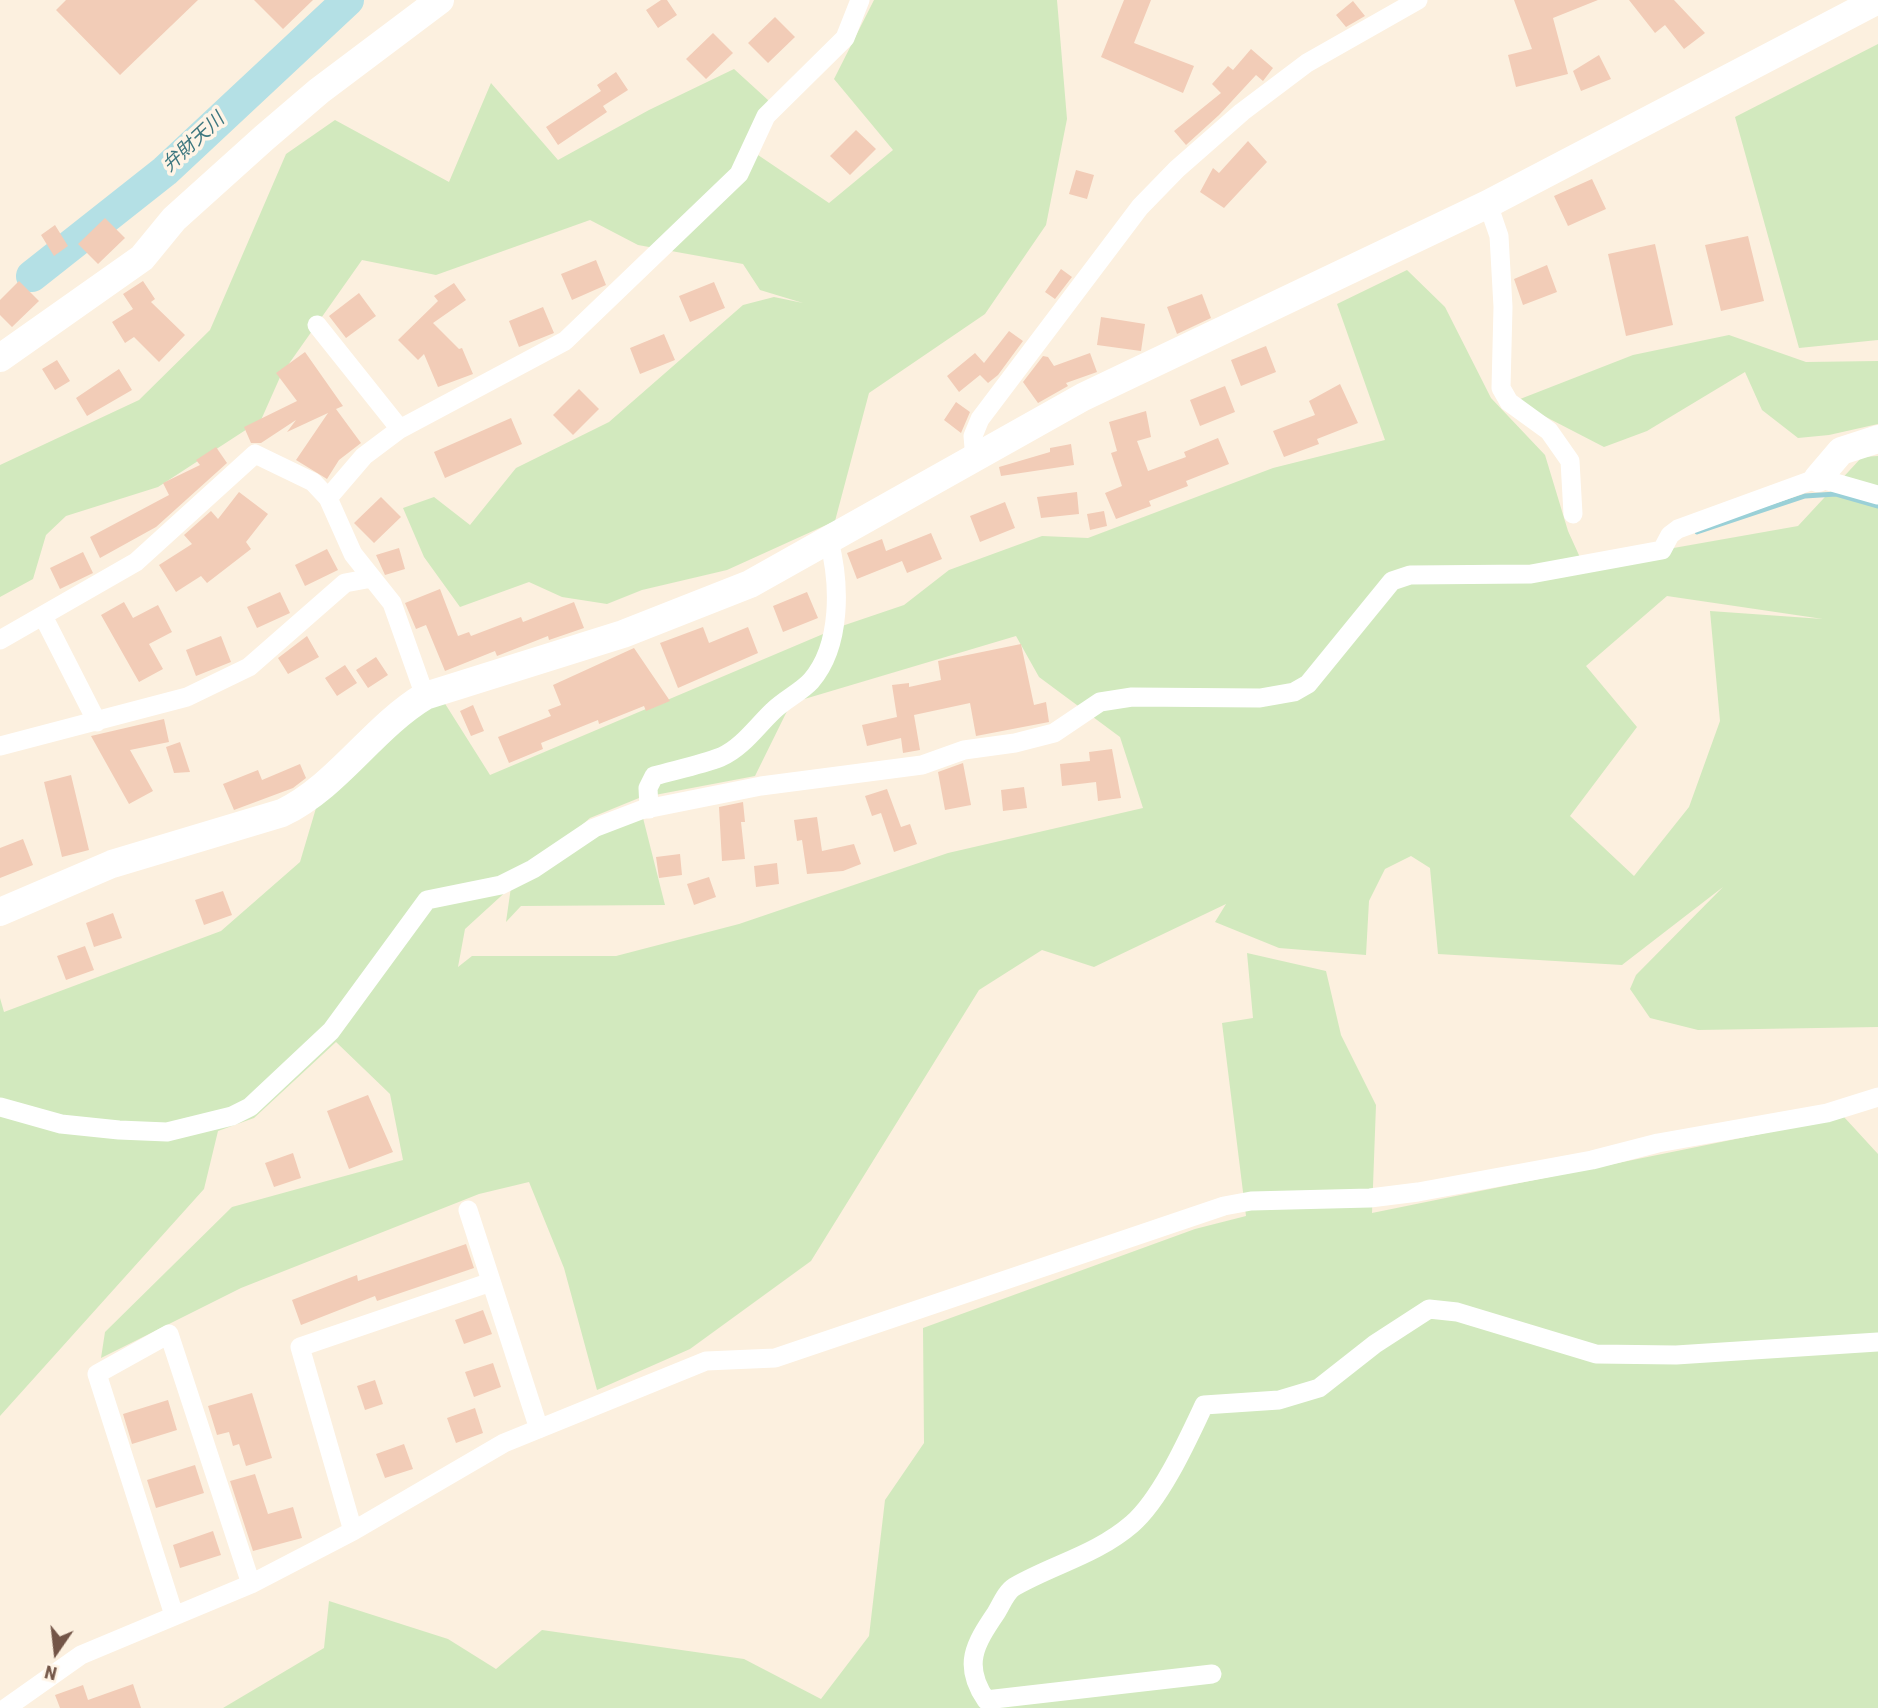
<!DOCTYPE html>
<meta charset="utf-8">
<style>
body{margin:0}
#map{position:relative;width:1878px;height:1708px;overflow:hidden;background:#fcf0df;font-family:"Roboto Condensed",sans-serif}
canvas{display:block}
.north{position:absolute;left:21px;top:1617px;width:70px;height:70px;-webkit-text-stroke:5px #fff4e6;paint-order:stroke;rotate:194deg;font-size:19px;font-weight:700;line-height:28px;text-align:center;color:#735547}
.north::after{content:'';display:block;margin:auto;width:24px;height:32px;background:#735547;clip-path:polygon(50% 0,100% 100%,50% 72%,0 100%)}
</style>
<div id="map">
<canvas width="1878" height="1708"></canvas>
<div class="north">N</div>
</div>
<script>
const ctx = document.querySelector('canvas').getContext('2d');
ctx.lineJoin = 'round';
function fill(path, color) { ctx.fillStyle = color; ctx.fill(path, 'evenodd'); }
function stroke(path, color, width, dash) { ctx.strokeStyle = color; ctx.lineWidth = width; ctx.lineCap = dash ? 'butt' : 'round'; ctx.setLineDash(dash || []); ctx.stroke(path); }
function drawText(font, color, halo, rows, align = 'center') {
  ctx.font = font + ' "Roboto Condensed","Noto Sans JP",sans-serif'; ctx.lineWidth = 7; ctx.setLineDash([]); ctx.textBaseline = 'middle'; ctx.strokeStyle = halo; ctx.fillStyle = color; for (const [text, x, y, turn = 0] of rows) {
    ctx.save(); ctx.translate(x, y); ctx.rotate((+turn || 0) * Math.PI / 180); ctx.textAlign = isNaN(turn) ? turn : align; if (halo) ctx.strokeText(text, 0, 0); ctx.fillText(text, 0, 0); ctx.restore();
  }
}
const green = new Path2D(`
 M 874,0 L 1057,0 L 1067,119 L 1046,225 L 985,314 L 869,393 L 835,521 L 727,570 L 642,590 L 607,604 L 562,597 L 529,582 L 460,607 L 424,557 L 403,508 L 434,497 L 470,525 L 516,468 L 609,422 L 743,305 L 774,297 L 803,303 L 760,290 L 743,264 L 638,245 L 590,220 L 436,275 L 362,260 L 281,375 L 261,420 L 158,487 L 66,516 L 46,535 L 33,579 L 0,597 L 0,465 L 139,400 L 210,330 L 286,154 L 335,120 L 449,182 L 491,83 L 558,160 L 649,110 L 734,69 L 768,100 L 758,155 L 829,203 L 893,150 L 834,79 Z
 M 1878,44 L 1878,340 L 1799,348 L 1735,117 Z
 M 1407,270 L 1445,307 L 1491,398 L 1545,455 L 1568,531 L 1583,564 L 1798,526 L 1862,457 L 1878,456 L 1878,1027 L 1698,1030 L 1650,1018 L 1630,989 L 1636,975 L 1723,887 L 1622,965 L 1438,954 L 1430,868 L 1411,856 L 1385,869 L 1369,901 L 1366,955 L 1279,948 L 1215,922 L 1226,904 L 1094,967 L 1042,950 L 979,990 L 811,1261 L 690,1349 L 597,1390 L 564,1268 L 529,1182 L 479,1194 L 241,1288 L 101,1358 L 105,1332 L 232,1207 L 403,1160 L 390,1094 L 336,1042 L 254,1118 L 218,1131 L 204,1189 L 0,1416 L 0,998 L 4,1012 L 221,931 L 300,862 L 319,798 L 399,723 L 444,702 L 490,775 L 842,626 L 904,605 L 949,570 L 1042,536 L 1088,538 L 1273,468 L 1385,440 L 1337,304 ZM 1667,596 L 1823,619 L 1710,611 L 1720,721 L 1689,807 L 1634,876 L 1570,816 L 1637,727 L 1586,666 ZM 1016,636 L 1039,677 L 1120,737 L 1143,808 L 948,853 L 739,924 L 616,956 L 472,956 L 458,967 L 465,929 L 511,887 L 506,922 L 521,906 L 665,905 L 641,810 L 545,857 L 590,818 L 639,798 L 755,776 L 791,703 Z
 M 1729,335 L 1806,362 L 1878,361 L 1878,424 L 1829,435 L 1798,438 L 1762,410 L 1745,372 L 1647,431 L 1604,447 L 1515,401 L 1633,355 Z
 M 1247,953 L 1326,971 L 1341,1035 L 1376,1105 L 1372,1213 L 1844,1117 L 1878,1154 L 1878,1708 L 223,1708 L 324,1648 L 329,1601 L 448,1639 L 496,1669 L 542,1630 L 744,1659 L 821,1699 L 869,1636 L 885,1500 L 924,1443 L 923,1328 L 1195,1229 L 1246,1216 L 1222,1023 L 1253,1018 Z`);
const stream = new Path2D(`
 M 1697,532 L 1805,496 L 1836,494 L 1878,506`);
const river = new Path2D(`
 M 32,276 L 165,171 L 348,0`);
const building = new Path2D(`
 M 66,0 L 198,0 L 120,75 L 56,10 Z
 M 254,0 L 313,0 L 283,29 Z
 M 661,0 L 667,0 L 677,15 L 658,28 L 646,10 Z
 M 1124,0 L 1151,0 L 1134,43 L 1194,66 L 1183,93 L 1101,57 Z
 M 1514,0 L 1598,0 L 1553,18 L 1568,74 L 1516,87 L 1508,55 L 1532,49 Z
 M 1629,0 L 1674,0 L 1705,33 L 1684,49 L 1665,25 L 1655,33 Z
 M 1353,1 L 1365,16 L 1346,27 L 1336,15 Z
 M 775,17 L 795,37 L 768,63 L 748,43 Z
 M 713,33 L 733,53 L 706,79 L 686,59 Z
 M 1251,49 L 1273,68 L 1263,81 L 1256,75 L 1219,115 L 1186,145 L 1174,131 L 1221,93 L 1212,84 L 1228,66 L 1233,70 Z
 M 1599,55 L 1611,79 L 1581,91 L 1573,71 Z
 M 616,72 L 628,90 L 603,106 L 607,112 L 558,145 L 546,127 L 601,91 L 597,85 Z
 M 856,130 L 876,149 L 850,175 L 830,156 Z
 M 1248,141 L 1267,162 L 1224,208 L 1200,192 L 1213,168 L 1219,173 Z
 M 1076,170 L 1094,175 L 1087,199 L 1069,194 Z
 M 1592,179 L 1606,209 L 1568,226 L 1554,196 Z
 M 105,218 L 125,238 L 98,264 L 78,244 Z
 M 55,225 L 68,246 L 54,256 L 41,235 Z
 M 1748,236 L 1764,301 L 1721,311 L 1705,245 Z
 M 1655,244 L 1673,325 L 1626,336 L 1608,254 Z
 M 596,260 L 606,285 L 572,300 L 561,274 Z
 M 1547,265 L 1557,292 L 1523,305 L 1514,279 Z
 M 1061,269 L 1072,277 L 1055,299 L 1045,292 Z
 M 19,281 L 39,301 L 12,327 L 0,315 L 0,300 Z
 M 143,281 L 155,299 L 151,302 L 185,335 L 159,362 L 134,337 L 125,343 L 112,322 L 133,309 L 123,294 Z
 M 714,282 L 725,308 L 690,322 L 679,296 Z
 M 454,283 L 466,300 L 433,323 L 459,349 L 462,348 L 473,374 L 438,387 L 424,354 L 418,360 L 398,340 L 438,301 L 434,296 Z
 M 359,293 L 376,316 L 346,338 L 329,316 Z
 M 1202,294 L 1211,318 L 1177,334 L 1167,307 Z
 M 543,307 L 554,333 L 519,347 L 509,321 Z
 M 1101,317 L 1145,324 L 1141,351 L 1097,345 Z
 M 1009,331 L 1023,341 L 998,375 L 988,383 L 980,375 L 959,392 L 947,376 L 975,353 L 984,363 Z
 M 664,334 L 675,360 L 640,374 L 630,348 Z
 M 1266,346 L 1276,372 L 1241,386 L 1231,360 Z
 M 305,352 L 343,406 L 336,409 L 361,443 L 339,460 L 327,479 L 296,460 L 328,413 L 287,432 L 296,420 L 261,443 L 251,443 L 244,427 L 297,401 L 276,373 Z
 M 1090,353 L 1097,372 L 1066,383 L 1068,386 L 1038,403 L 1023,382 L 1043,356 L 1048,357 L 1054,366 Z
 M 57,360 L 70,381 L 55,390 L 42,369 Z
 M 119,369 L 132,390 L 87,416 L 76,398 Z
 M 1340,384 L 1358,423 L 1317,439 L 1319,444 L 1284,457 L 1273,431 L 1315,415 L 1309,401 Z
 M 1225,386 L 1235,412 L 1200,426 L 1190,400 Z
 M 579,389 L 599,409 L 573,435 L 553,415 Z
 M 956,402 L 970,412 L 961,433 L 944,420 Z
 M 1146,411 L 1151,437 L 1137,441 L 1148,471 L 1186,457 L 1184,452 L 1218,438 L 1229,464 L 1186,481 L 1188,486 L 1149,501 L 1151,506 L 1116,519 L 1105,493 L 1122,486 L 1111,453 L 1117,451 L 1109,422 Z
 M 511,418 L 522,444 L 445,478 L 434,452 Z
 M 1071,444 L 1074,465 L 1001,476 L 999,467 L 1050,452 L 1050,448 Z
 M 216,447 L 227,463 L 156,527 L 100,558 L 90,537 L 169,495 L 163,483 L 200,465 L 196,460 Z
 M 239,492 L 268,514 L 246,542 L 251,549 L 207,583 L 201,576 L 176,592 L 159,565 L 192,544 L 184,535 L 211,511 L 218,519 Z
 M 1077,492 L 1079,514 L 1041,518 L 1037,497 Z
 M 381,497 L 401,517 L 374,543 L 354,523 Z
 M 1005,502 L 1015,528 L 980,542 L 970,516 Z
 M 1104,511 L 1107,526 L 1090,530 L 1087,514 Z
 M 931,533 L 942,559 L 907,573 L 902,561 L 857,579 L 847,553 L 882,539 L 886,551 Z
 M 399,548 L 405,569 L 385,575 L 376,555 Z
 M 327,549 L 338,570 L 305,586 L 295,565 Z
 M 83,552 L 93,573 L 60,589 L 50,568 Z
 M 440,589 L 458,636 L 469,632 L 471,636 L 521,617 L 523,622 L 574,602 L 584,628 L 549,640 L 548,636 L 497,656 L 495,651 L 445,671 L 426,625 L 416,629 L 405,603 Z
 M 280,592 L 290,613 L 257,628 L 247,607 Z
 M 807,592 L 818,618 L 783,632 L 773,606 Z
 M 124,602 L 133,618 L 158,605 L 172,632 L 149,644 L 163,669 L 139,682 L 101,615 Z
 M 703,627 L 709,643 L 748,627 L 758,653 L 678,688 L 660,643 Z
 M 221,636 L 231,662 L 196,676 L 186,650 Z
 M 307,636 L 319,657 L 288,674 L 278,658 Z
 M 1021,644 L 1034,705 L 1046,702 L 1049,722 L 976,736 L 970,703 L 914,715 L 920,750 L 903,753 L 901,738 L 867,746 L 862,725 L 897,717 L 892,685 L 909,683 L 909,687 L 941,680 L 938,661 Z
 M 634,648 L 670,701 L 646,711 L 644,706 L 599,724 L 598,720 L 541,743 L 543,749 L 509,763 L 498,737 L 551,716 L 548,710 L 561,705 L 553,685 Z
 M 376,657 L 388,675 L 368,688 L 356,670 Z
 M 345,665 L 357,683 L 337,696 L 325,678 Z
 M 473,705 L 484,731 L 471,736 L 460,711 Z
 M 164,719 L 169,742 L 130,750 L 153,791 L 129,804 L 91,736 Z
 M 180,742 L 190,772 L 174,773 L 166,747 Z
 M 1112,749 L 1121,798 L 1098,801 L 1096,782 L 1062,786 L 1060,764 L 1090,761 L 1089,752 Z
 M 963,763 L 971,805 L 945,810 L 938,772 Z
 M 300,764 L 306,778 L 293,788 L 234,810 L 223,784 L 258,770 L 262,780 Z
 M 71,775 L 89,850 L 62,857 L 44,782 Z
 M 1024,787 L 1027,808 L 1003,811 L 1001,790 Z
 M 887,789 L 901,827 L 910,824 L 917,844 L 894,852 L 881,813 L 872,816 L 865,796 Z
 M 743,802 L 745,822 L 741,822 L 745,859 L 722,861 L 719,807 Z
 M 817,817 L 822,851 L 854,844 L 861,864 L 843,871 L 807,874 L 802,840 L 797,841 L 794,820 Z
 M 23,839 L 33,865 L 0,878 L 0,848 Z
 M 680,854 L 682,875 L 659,878 L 656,857 Z
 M 777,863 L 779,884 L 756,887 L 754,866 Z
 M 709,877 L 716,897 L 694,905 L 687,884 Z
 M 223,891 L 232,915 L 204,925 L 195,900 Z
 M 113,913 L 122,938 L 94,947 L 86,923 Z
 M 85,946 L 94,970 L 66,980 L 57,956 Z
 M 368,1095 L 393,1152 L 349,1169 L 327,1111 Z
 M 293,1153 L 301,1178 L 274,1187 L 265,1163 Z
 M 466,1244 L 474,1268 L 377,1301 L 375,1296 L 301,1325 L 292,1300 L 357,1275 L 358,1281 Z
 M 483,1310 L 492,1334 L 464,1344 L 455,1320 Z
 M 493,1363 L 501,1387 L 474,1397 L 465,1372 Z
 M 375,1380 L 383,1404 L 365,1410 L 357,1386 Z
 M 252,1393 L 272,1458 L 246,1466 L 239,1444 L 233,1446 L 229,1432 L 217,1435 L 208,1406 Z
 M 168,1400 L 177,1430 L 132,1444 L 123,1414 Z
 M 475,1408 L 483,1433 L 456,1443 L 447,1418 Z
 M 404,1444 L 413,1469 L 385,1478 L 376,1454 Z
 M 195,1465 L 204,1493 L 156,1508 L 147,1480 Z
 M 255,1474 L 268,1514 L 293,1507 L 302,1538 L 253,1551 L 230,1481 Z
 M 213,1531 L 221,1555 L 180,1568 L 173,1545 Z
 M 133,1684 L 141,1708 L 60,1708 L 55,1695 L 83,1685 L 88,1700 Z`);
const street = new Path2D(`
 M 1488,204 L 1499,236 L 1503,307 L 1501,388 L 1509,402 L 1549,431 L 1570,461 L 1573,514
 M 317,325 L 400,429
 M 975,459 L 973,436 L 980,419 L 1140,207 L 1177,169 L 1242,112 L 1307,63 L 1418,0
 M 328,498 L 364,456 L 400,429 L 565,341 L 739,174 L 766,116 L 845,38 L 860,0
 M 43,616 L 97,722
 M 0,640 L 136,562 L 255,454 L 313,482 L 328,498 L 353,554 L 392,603 L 425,696
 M 0,746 L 187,697 L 249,667 L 345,583 L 372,578
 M 649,809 L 648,788 L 654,776 C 675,770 700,765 721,757 C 742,748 757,726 773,711 C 784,700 801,692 811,681 C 842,645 840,583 829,541
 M 0,1107 L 61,1124 L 119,1130 L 167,1132 L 232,1116 L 250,1107 L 331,1031 L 427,900 L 501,885 L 533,869 L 594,828 L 641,810 L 761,786 L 922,765 L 964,750 L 1015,743 L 1054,733 L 1100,702 L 1132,697 L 1260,698 L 1294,692 L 1308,684 L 1392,581 L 1410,575 L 1531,574 L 1662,550 L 1670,535 L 1678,529 L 1818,478 L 1878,495
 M 468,1210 L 539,1429
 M 353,1531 L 300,1347 L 491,1282
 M 174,1615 L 97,1374 L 169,1334 L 251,1584
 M 1212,1674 L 986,1700 C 962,1665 975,1644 996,1613 C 1001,1605 1006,1592 1014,1587 C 1054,1564 1096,1555 1132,1524 C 1161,1499 1188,1439 1204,1405 L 1279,1400 L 1319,1388 L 1375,1344 L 1429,1309 L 1457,1312 L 1596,1354 L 1676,1355 L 1878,1342
 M 6,1708 L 81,1655 L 251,1584 L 353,1531 L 504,1443 L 706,1361 L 775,1358 L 1224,1206 L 1251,1201 L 1370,1198 L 1418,1192 L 1592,1160 L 1658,1143 L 1827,1113 L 1878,1097`);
const secondary = new Path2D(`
 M 0,358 L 142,258 L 174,219 L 264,138 L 319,91 L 440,0
 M 1818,478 L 1841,451 L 1878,439
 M 0,912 L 112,864 L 282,813 C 338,786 372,728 425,696 L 623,634 L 750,584 L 1083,397 L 1488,204 L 1878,0`);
const waterNames = [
 ["弁財天川",194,143,-43]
];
fill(green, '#d2e9be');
stroke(stream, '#9ad0d7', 5);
stroke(river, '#b4e0e5', 32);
fill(building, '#f2ccb7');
stroke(street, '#fff', 19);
stroke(secondary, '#fff', 28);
drawText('italic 19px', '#3e777f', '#fff4e6', waterNames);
</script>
